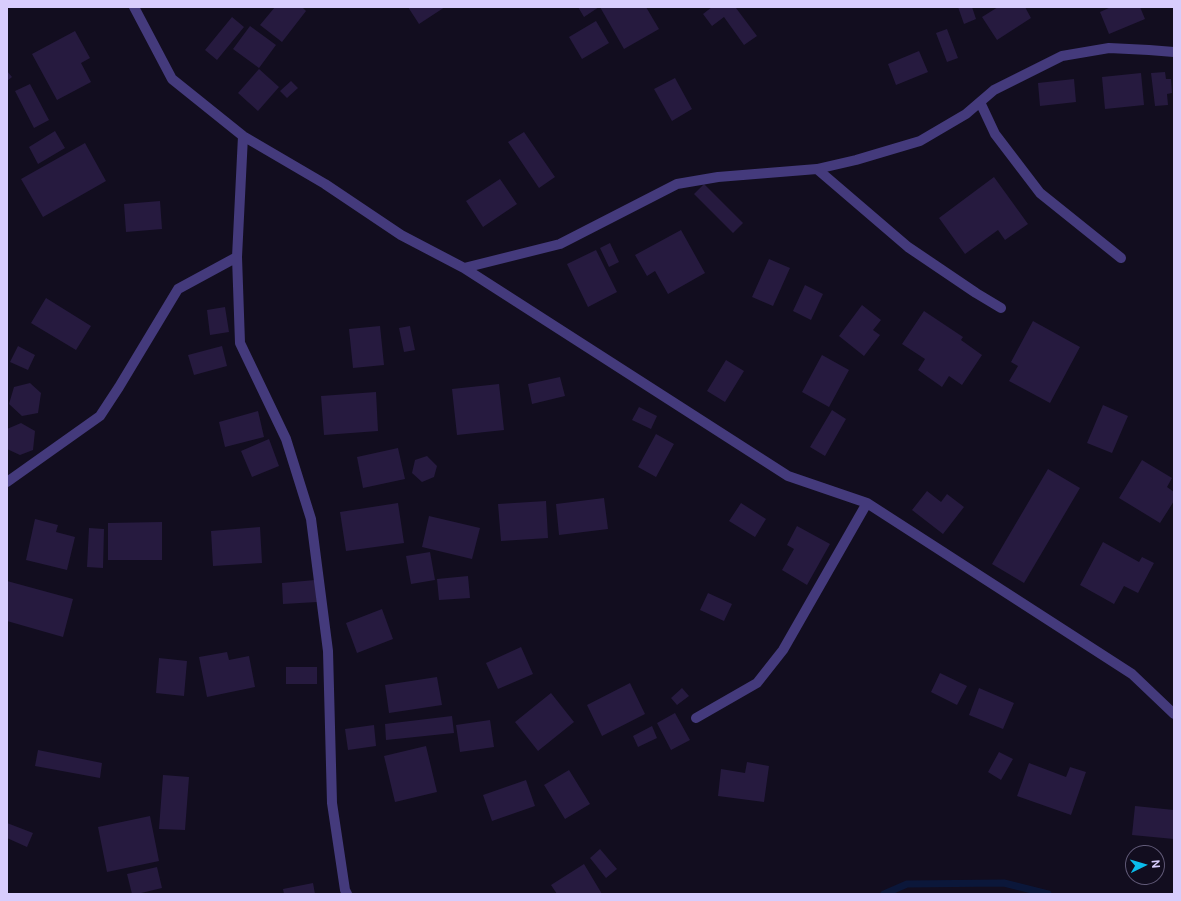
<!DOCTYPE html>
<style>
body{margin:0}
#map{position:relative;width:1181px;height:901px;overflow:hidden;background:#120d1f;font-family:"Public Sans",sans-serif}
canvas{display:block}
.frame{position:absolute;inset:0;border:8px solid #d8cdfd;pointer-events:none}
.north{position:absolute;left:1125px;top:845px;width:40px;height:40px;box-sizing:border-box;background:#120d1f;border:1px solid #615a78;border-radius:50%;rotate:85deg;font-size:11px;font-weight:700;line-height:16px;text-align:center;color:#d8cdfd}
.north::after{content:'';display:block;margin:auto;width:14px;height:18px;background:#0abcec;clip-path:polygon(50% 0,100% 100%,50% 72%,0 100%)}
</style>
<div id="map">
<canvas width="1181" height="901"></canvas>
<div class="frame"></div>
<div class="north">N</div>
</div>
<script>
const ctx = document.querySelector('canvas').getContext('2d');
ctx.lineJoin = 'round';
function stroke(path, color, width, dash) { ctx.strokeStyle = color; ctx.lineWidth = width; ctx.lineCap = dash ? 'butt' : 'round'; ctx.setLineDash(dash || []); ctx.stroke(path); }
function fill(path, color) { ctx.fillStyle = color; ctx.fill(path, 'evenodd'); }
const stream = new Path2D(`
 M 884,894 L 907,884 L 1004,883 L 1048,894`);
const building = new Path2D(`
 M 275,7 L 302,7 L 306,11 L 282,42 L 260,25 Z
 M 408,7 L 445,7 L 419,24 Z
 M 578,7 L 599,7 L 584,17 Z
 M 600,7 L 646,7 L 659,29 L 624,49 Z
 M 712,7 L 738,7 L 736,8 L 757,36 L 744,45 L 724,17 L 712,26 L 703,14 Z
 M 958,7 L 972,7 L 976,19 L 964,24 Z
 M 998,7 L 1025,7 L 1031,18 L 997,40 L 982,17 Z
 M 1111,7 L 1140,7 L 1145,19 L 1109,34 L 1100,12 Z
 M 232,17 L 244,27 L 217,60 L 205,50 Z
 M 596,21 L 609,43 L 582,59 L 569,37 Z
 M 250,26 L 276,45 L 259,68 L 233,49 Z
 M 947,29 L 958,58 L 947,62 L 936,33 Z
 M 75,31 L 90,58 L 81,63 L 91,82 L 57,100 L 32,54 Z
 M 919,51 L 928,72 L 896,85 L 888,64 Z
 M 259,69 L 279,87 L 258,111 L 238,93 Z
 M 7,71 L 12,77 L 7,81 Z
 M 1165,72 L 1166,79 L 1171,79 L 1172,93 L 1167,94 L 1168,105 L 1155,106 L 1151,73 Z
 M 1141,73 L 1144,105 L 1105,109 L 1102,77 Z
 M 675,78 L 692,109 L 672,121 L 654,89 Z
 M 1074,79 L 1076,102 L 1040,106 L 1038,83 Z
 M 291,81 L 298,88 L 287,98 L 280,91 Z
 M 30,84 L 49,120 L 34,128 L 15,91 Z
 M 55,131 L 65,148 L 38,164 L 29,147 Z
 M 524,132 L 555,177 L 539,188 L 508,142 Z
 M 85,143 L 106,181 L 43,217 L 21,179 Z
 M 994,177 L 1028,224 L 1005,240 L 998,230 L 965,254 L 939,218 Z
 M 500,179 L 517,204 L 483,227 L 466,201 Z
 M 704,184 L 743,223 L 733,233 L 694,194 Z
 M 160,201 L 162,229 L 126,232 L 124,204 Z
 M 681,230 L 705,273 L 668,294 L 655,271 L 647,276 L 635,255 Z
 M 610,243 L 619,262 L 609,267 L 600,248 Z
 M 596,250 L 617,292 L 588,307 L 567,264 Z
 M 769,259 L 790,268 L 773,306 L 752,297 Z
 M 805,285 L 823,294 L 811,320 L 793,311 Z
 M 46,298 L 91,326 L 76,350 L 31,323 Z
 M 862,305 L 881,320 L 873,330 L 880,335 L 864,356 L 839,336 Z
 M 225,307 L 229,332 L 210,335 L 207,310 Z
 M 924,311 L 963,337 L 961,340 L 982,355 L 962,385 L 949,376 L 942,387 L 918,370 L 925,359 L 902,344 Z
 M 1033,321 L 1080,347 L 1050,403 L 1009,381 L 1018,366 L 1011,362 Z
 M 380,326 L 384,365 L 353,368 L 349,329 Z
 M 410,326 L 415,350 L 404,352 L 399,328 Z
 M 18,346 L 35,355 L 28,370 L 10,362 Z
 M 222,346 L 227,366 L 194,375 L 188,355 Z
 M 822,355 L 849,370 L 829,407 L 802,392 Z
 M 726,360 L 744,371 L 725,402 L 707,391 Z
 M 560,377 L 565,396 L 532,404 L 528,384 Z
 M 30,383 L 41,393 L 38,413 L 22,416 L 9,404 L 14,387 Z
 M 499,384 L 504,430 L 457,435 L 452,389 Z
 M 376,392 L 378,431 L 324,435 L 321,396 Z
 M 1103,405 L 1128,416 L 1112,453 L 1087,443 Z
 M 639,407 L 657,416 L 651,429 L 632,420 Z
 M 832,410 L 846,419 L 825,456 L 810,447 Z
 M 258,411 L 264,437 L 225,447 L 219,422 Z
 M 21,423 L 35,431 L 33,450 L 20,455 L 7,449 L 7,429 Z
 M 656,434 L 674,444 L 656,477 L 638,467 Z
 M 269,439 L 279,466 L 252,477 L 241,451 Z
 M 398,448 L 405,479 L 363,488 L 357,457 Z
 M 427,456 L 437,466 L 434,477 L 422,482 L 412,473 L 415,460 Z
 M 1142,460 L 1172,478 L 1167,487 L 1174,492 L 1174,501 L 1160,523 L 1119,498 Z
 M 1048,469 L 1080,488 L 1024,583 L 992,564 Z
 M 927,491 L 941,502 L 947,494 L 964,507 L 943,534 L 912,510 Z
 M 604,498 L 608,529 L 559,535 L 556,504 Z
 M 546,501 L 548,538 L 501,541 L 498,504 Z
 M 398,503 L 404,543 L 346,551 L 340,512 Z
 M 741,503 L 766,519 L 755,537 L 729,521 Z
 M 429,516 L 480,528 L 472,559 L 422,547 Z
 M 35,519 L 58,525 L 56,532 L 75,537 L 67,570 L 26,560 Z
 M 162,522 L 162,560 L 108,560 L 108,523 Z
 M 797,526 L 830,544 L 807,585 L 782,570 L 794,549 L 787,545 Z
 M 260,527 L 262,563 L 213,566 L 211,531 Z
 M 89,528 L 104,529 L 103,568 L 87,567 Z
 M 1103,542 L 1139,562 L 1142,557 L 1154,563 L 1138,593 L 1124,586 L 1114,604 L 1080,585 Z
 M 430,552 L 435,580 L 411,584 L 406,556 Z
 M 468,576 L 470,598 L 439,600 L 437,579 Z
 M 315,580 L 317,602 L 283,604 L 282,583 Z
 M 7,581 L 73,599 L 63,637 L 7,621 Z
 M 708,593 L 732,604 L 724,621 L 700,610 Z
 M 382,609 L 393,639 L 357,653 L 346,623 Z
 M 521,647 L 533,674 L 498,689 L 486,663 Z
 M 227,652 L 229,660 L 249,656 L 255,687 L 207,697 L 199,657 Z
 M 159,658 L 187,661 L 184,696 L 156,693 Z
 M 286,667 L 317,667 L 317,684 L 286,684 Z
 M 940,673 L 967,686 L 957,705 L 931,692 Z
 M 437,677 L 442,705 L 389,713 L 385,685 Z
 M 630,683 L 645,714 L 602,736 L 587,705 Z
 M 682,688 L 689,696 L 677,705 L 671,698 Z
 M 979,688 L 1014,703 L 1003,729 L 969,715 Z
 M 551,693 L 574,722 L 538,751 L 515,722 Z
 M 675,713 L 690,740 L 671,750 L 657,723 Z
 M 452,716 L 454,733 L 386,740 L 385,724 Z
 M 490,720 L 494,747 L 460,752 L 456,725 Z
 M 374,725 L 376,746 L 348,750 L 345,729 Z
 M 652,726 L 657,738 L 638,747 L 633,736 Z
 M 426,746 L 437,792 L 395,802 L 384,756 Z
 M 38,750 L 102,763 L 100,778 L 35,766 Z
 M 999,752 L 1013,759 L 1001,780 L 988,772 Z
 M 747,762 L 769,766 L 764,802 L 718,796 L 721,769 L 745,773 Z
 M 1029,763 L 1066,777 L 1070,767 L 1086,772 L 1071,815 L 1017,796 Z
 M 569,770 L 590,804 L 565,819 L 544,785 Z
 M 163,775 L 189,777 L 185,830 L 159,829 Z
 M 526,780 L 535,806 L 492,821 L 483,795 Z
 M 1135,806 L 1174,810 L 1174,839 L 1132,835 Z
 M 150,816 L 159,861 L 107,872 L 98,827 Z
 M 7,823 L 33,833 L 27,847 L 7,838 Z
 M 600,849 L 617,869 L 606,878 L 590,858 Z
 M 584,864 L 602,894 L 557,894 L 551,885 Z
 M 157,867 L 162,888 L 137,894 L 132,894 L 127,874 Z
 M 313,883 L 315,894 L 284,894 L 283,889 Z`);
const street = new Path2D(`
 M 134,7 L 172,79 L 243,136 L 325,184 L 401,235 L 464,268 L 788,476 L 867,503 L 1132,674 L 1174,714
 M 980,102 L 995,134 L 1040,193 L 1121,258
 M 243,136 L 237,257 L 240,343 L 286,439 L 311,519 L 328,651 L 332,803 L 345,890 L 347,894
 M 817,169 L 908,247 L 976,293 L 1001,308
 M 464,268 L 560,244 L 677,184 L 718,177 L 817,169 L 856,160 L 920,141 L 966,114 L 994,90 L 1062,56 L 1109,48 L 1149,50 L 1174,52
 M 7,482 L 100,416 L 119,387 L 178,289 L 237,257
 M 696,718 L 757,683 L 783,650 L 867,503`);
stroke(stream, '#0b173a', 7);
fill(building, '#261a3f');
stroke(street, '#443a7c', 10);
</script>
